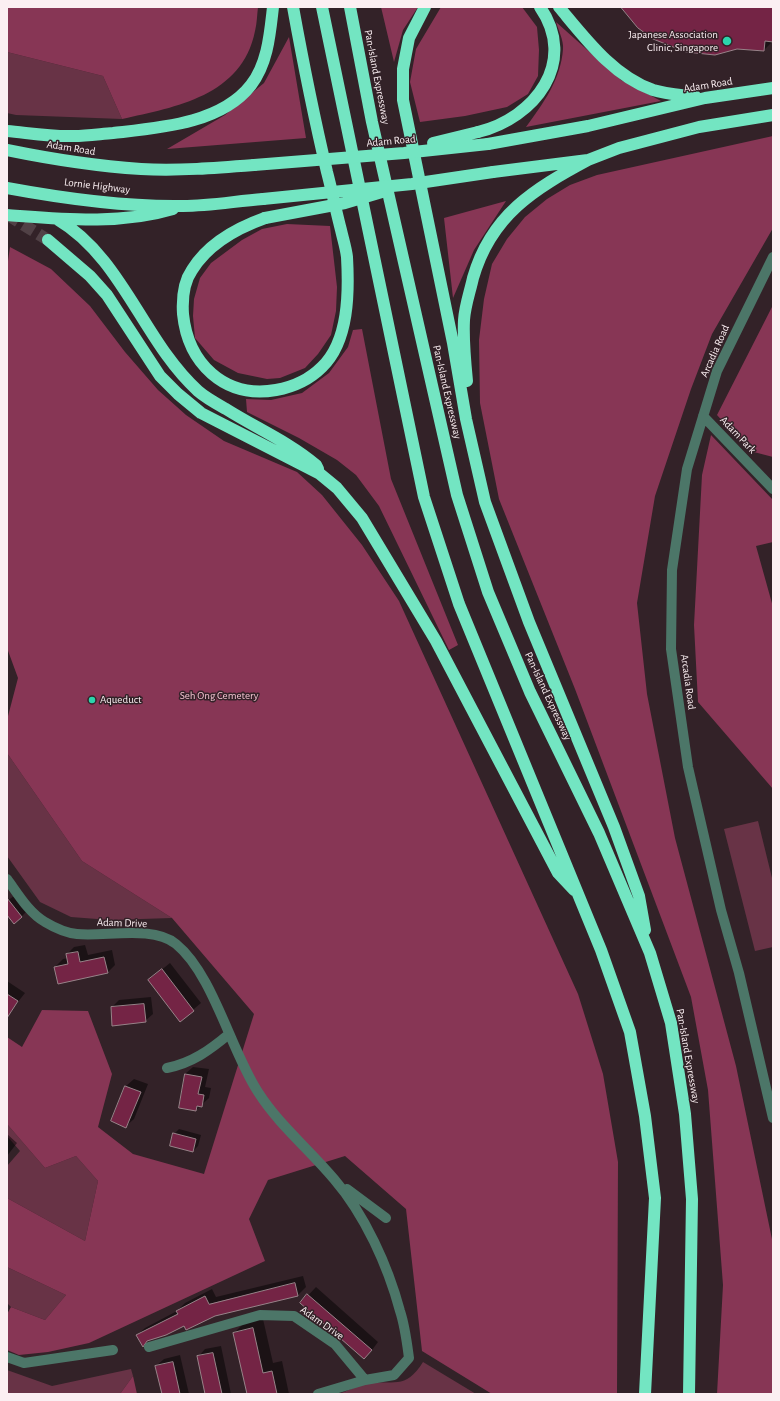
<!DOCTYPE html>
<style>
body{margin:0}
#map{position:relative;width:780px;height:1401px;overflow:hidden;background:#332228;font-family:"Alegreya Sans",sans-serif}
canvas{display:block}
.frame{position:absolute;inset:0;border:8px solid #fbeff2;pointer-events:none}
</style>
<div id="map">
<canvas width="780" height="1401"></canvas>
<div class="frame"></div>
</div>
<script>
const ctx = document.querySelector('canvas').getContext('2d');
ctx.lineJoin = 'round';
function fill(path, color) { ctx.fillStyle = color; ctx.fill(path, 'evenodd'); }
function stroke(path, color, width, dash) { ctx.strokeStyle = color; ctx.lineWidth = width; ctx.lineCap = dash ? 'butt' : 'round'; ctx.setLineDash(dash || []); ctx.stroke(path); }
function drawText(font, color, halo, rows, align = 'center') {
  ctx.font = font + ' "Alegreya Sans",sans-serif'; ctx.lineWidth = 3; ctx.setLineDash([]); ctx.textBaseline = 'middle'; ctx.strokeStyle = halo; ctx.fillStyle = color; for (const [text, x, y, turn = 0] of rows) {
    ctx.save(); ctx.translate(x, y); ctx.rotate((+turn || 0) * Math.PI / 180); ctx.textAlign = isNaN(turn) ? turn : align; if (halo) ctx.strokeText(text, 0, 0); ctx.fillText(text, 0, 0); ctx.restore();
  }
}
const green = new Path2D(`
 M 7,52 L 103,76 L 122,119 L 16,115 L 7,113 Z
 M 7,753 L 82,861 L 172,918 L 110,920 L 71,917 L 40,902 L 7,856 Z
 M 758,821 L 773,882 L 773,947 L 755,951 L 724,829 Z
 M 7,1124 L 45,1168 L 76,1156 L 98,1181 L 85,1241 L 7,1198 L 7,1166 L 20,1151 L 7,1136 Z
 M 7,1267 L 66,1295 L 45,1320 L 11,1307 L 7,1303 Z
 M 423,1362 L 476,1394 L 339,1394 C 347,1391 356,1386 365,1384 C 393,1379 405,1391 423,1362 Z
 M 131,1369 L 133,1376 L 120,1394 L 7,1394 L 7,1370 L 52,1386 Z`);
const forest = new Path2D(`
 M 7,7 L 258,7 C 257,15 257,23 255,31 C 242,96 176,107 122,119 L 103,76 L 7,52 Z
 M 381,7 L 418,7 L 403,30 L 394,62 Z
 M 441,7 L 522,7 L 537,27 L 539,50 L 538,76 L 528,94 L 507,107 L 465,116 L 420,122 L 410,82 L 416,49 Z
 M 556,22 L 621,80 L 661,101 L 526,127 C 543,104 561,79 563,49 C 564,41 558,29 556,22 Z
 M 289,37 L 306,138 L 167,149 L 225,115 L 264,83 Z
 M 773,136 L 773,228 L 712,334 L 691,389 L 655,496 L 637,603 L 647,694 L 675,838 L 736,1066 L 773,1244 L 773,1394 L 717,1394 L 723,1285 L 708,1090 L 691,997 L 575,689 L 499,499 L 480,403 L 479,340 L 484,299 L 492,264 L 507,239 L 525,217 L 547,199 L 570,185 L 597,175 Z
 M 506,201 L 474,250 L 453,298 L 444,218 Z
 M 287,224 L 330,226 L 337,287 L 336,311 L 331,335 L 318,354 L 305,368 L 280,378 L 267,379 L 238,373 L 214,360 L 195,338 L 193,316 L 194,299 L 200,278 L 211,263 L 242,240 L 262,229 Z
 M 10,247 L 51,269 L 90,306 L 125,352 L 158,390 L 186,415 L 224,441 L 297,472 L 322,495 L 362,545 L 399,601 L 578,994 L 603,1074 L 618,1162 L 617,1394 L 492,1394 L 422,1351 L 406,1209 L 345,1156 L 268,1180 L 249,1219 L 265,1261 L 89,1343 L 48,1352 L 19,1355 L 7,1350 L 7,1314 L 11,1307 L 45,1320 L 66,1295 L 7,1267 L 7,1198 L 85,1241 L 98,1181 L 76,1156 L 45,1168 L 7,1124 L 7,1037 L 22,1047 L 42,1010 L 88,1011 L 112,1074 L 98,1127 L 133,1154 L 204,1174 L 254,1014 L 172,918 L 82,861 L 7,753 L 7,720 L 18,678 L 7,648 L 7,268 Z
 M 773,305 L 773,457 L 750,451 L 717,415 Z
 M 362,329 L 391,479 L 458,645 L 449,650 L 379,506 L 356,475 L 337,460 L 299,438 L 247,412 L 246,399 L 271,400 L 302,393 L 329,373 L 348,347 L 353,330 Z
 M 711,435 L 773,500 L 773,542 L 756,546 L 773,607 L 773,789 L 698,702 L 694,625 L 702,475 Z
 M 133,1376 L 137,1394 L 120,1394 Z`);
const shadow = new Path2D(`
 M 625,7 L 773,7 L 773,41 L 764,50 Z
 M 14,896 L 26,912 L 22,916 L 7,914 L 7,901 Z
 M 85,945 L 88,955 L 112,950 L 115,965 L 108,972 L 55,967 L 63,959 L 68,958 L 67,954 L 74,947 Z
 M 170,963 L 201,1003 L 181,1020 L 149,980 Z
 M 7,981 L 25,993 L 10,1012 L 7,1010 Z
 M 151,997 L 153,1014 L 145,1021 L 112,1007 L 119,1000 Z
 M 193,1067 L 209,1069 L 205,1087 L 211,1088 L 209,1098 L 196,1110 L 185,1074 Z
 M 134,1079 L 148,1084 L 134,1119 L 126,1126 L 112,1121 L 126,1086 Z
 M 179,1129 L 201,1135 L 198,1146 L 193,1151 L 174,1134 Z
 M 7,1134 L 17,1143 L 7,1156 Z
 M 303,1276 L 306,1287 L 298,1295 L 214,1315 L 184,1325 L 149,1339 L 143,1346 L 137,1335 L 145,1328 L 177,1311 L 185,1303 L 212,1289 L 216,1297 Z
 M 316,1287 L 378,1342 L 372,1350 L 301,1303 Z
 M 263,1319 L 273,1363 L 282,1361 L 289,1394 L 248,1394 L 234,1333 L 244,1323 Z
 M 221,1346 L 231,1394 L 206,1394 L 198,1357 L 205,1349 Z
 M 180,1355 L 189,1394 L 163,1394 L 156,1366 L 164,1359 Z`);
const building = new Path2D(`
 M 621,7 L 773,7 L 773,42 L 765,41 L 764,51 L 737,49 L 715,55 L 686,52 L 653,39 L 638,28 Z
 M 7,898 L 22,917 L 14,924 L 7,915 Z
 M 78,952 L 80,962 L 104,957 L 108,973 L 58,984 L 54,967 L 68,964 L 66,954 Z
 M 162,969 L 194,1011 L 180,1022 L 148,980 Z
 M 7,994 L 18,1001 L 7,1018 Z
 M 144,1004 L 146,1022 L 112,1026 L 111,1007 Z
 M 185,1074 L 202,1077 L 198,1094 L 204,1095 L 202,1107 L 197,1106 L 196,1111 L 179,1108 Z
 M 125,1086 L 141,1092 L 126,1128 L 111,1121 Z
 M 173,1133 L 196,1139 L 193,1152 L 170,1146 Z
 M 295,1283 L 298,1296 L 215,1316 L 186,1330 L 184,1326 L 166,1335 L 147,1341 L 143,1347 L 136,1335 L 178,1314 L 176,1311 L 205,1296 L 209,1304 Z
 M 307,1294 L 372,1350 L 364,1359 L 300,1303 Z
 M 253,1328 L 263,1373 L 272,1371 L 277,1394 L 247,1394 L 233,1333 Z
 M 213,1353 L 222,1394 L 205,1394 L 197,1356 Z
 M 173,1362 L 180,1394 L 162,1394 L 155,1366 Z`);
const highwayTunnel = new Path2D(`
 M 8,215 L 48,240`);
const minor = new Path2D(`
 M 773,257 L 717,371 L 687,469 L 672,570 L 671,649 L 688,767 L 721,910 L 739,973 L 773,1118
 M 703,416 L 773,489
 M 7,879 C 18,894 29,913 45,922 C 55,928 66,933 77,934 C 105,937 153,925 176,944 C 213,974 231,1051 258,1092 C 279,1125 309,1149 334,1179 C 365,1215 388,1266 400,1311 C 405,1326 407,1343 409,1358 L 394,1375 L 365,1380 L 318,1394
 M 167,1068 C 192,1063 210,1050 229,1034
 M 347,1189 L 386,1218
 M 149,1347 L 260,1315 L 294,1316 L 335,1344 L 365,1380
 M 7,1357 L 24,1363 L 113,1350`);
const highway = new Path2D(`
 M 322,7 L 424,497 L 459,604 L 601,950 L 630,1032 L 645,1116 L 655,1198 L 645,1394
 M 350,7 L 372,122 L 457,495 L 488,592 L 530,692 L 599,833 L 650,953 L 671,1023 L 685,1114 L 692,1199 L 689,1394
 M 425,7 L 409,38 L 403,69 L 403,100 L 453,343 L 466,419 L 485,502 L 529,622 L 614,827 L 639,896 L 645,930
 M 559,7 C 585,38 613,76 653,90 C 666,94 682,95 696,97
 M 7,131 C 29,133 52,137 74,136 C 87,136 100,134 113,133 C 158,128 221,124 251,85 C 268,63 270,33 273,7
 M 478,132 C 535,118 578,62 540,7
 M 488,144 L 588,126 L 705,98 L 773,88
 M 7,150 C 51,159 95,166 141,169 C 178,171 216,168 254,165
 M 493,172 L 588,160 L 619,148 L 699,127 L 773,115
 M 7,188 C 61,198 128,207 183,206 C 210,206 236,201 263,199
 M 7,215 C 62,219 120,225 173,209
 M 265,218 C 237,228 208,244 192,270 C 183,283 182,298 183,314 C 188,363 224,399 276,390 C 293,387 309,380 322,367 C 349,341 349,292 347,257 C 346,248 343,239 341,230 C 336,211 332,191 327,172 C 314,117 303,62 293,7
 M 57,219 C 123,258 143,341 198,391 C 206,398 217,404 226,409 C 256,428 289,442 316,465 L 318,469
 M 48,240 L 90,276 L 107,295 L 160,376 L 178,394 L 201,413 L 320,474 L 337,488 L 362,518 L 436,641 L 558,873 L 574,890
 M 467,381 C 465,361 463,340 464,320 C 465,305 470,292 473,278 C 491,215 534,189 588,160`);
const highwayBridge = new Path2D(`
 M 433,143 L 478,132
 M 254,165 L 404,153 L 488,144
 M 263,199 L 412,184 L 493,172
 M 265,218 L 345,203 L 382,192`);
const markers = [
 [727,41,5,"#2bd5ac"],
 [92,700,4,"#2bd5ac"]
];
const poiNames = [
 ["Japanese Association",718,35],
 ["Clinic, Singapore",718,48],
 ["Aqueduct",100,700,"left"]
];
const streetNames = [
 ["Pan-Island Expressway",377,77,79],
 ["Adam Road",708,85,-9],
 ["Adam Road",391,141,-5],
 ["Adam Road",71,148,9],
 ["Lornie Highway",97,186,7],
 ["Arcadia Road",715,351,-66],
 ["Pan-Island Expressway",447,392,77],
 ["Adam Park",738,435,46],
 ["Arcadia Road",688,682,82],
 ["Pan-Island Expressway",548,696,65],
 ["Adam Drive",122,923,2],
 ["Pan-Island Expressway",688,1056,80],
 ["Adam Drive",322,1323,35]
];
const parkNames = [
 ["Seh Ong Cemetery",219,696]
];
fill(green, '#683346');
fill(forest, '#873655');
fill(shadow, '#0007');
fill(building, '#742445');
stroke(building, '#988389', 1);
stroke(highwayTunnel, '#514146', 12, [12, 6]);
stroke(minor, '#4c7668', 10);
stroke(highway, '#73e5c2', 12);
stroke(highwayBridge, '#73e5c2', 12);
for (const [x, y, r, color] of markers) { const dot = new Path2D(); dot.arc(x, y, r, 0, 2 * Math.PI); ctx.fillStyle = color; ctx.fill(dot); stroke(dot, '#332228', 1.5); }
drawText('11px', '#fbeff2', '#332228', poiNames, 'right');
drawText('11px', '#fbeff2', '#332228', streetNames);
drawText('11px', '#f3c2d0', '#332228', parkNames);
</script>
